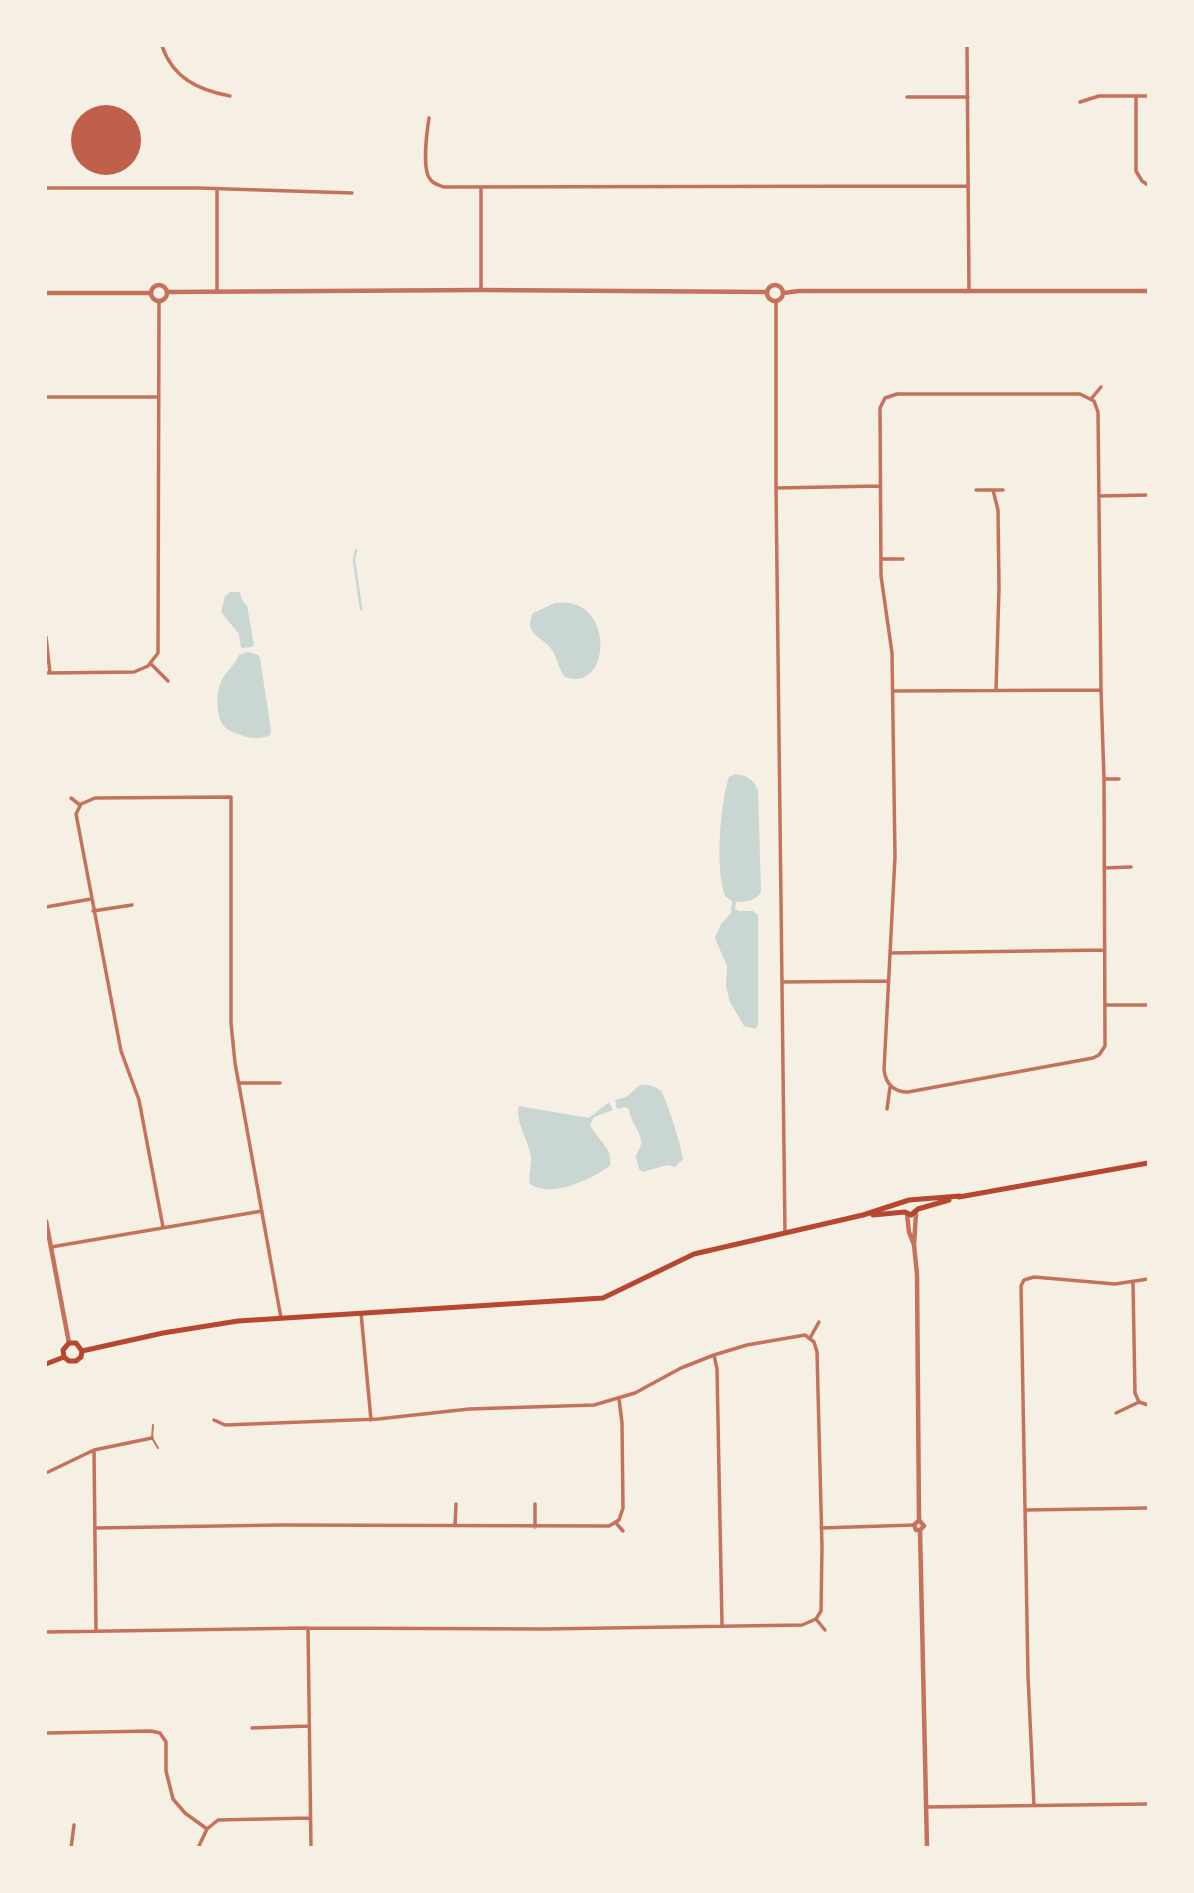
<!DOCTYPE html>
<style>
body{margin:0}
#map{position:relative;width:1194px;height:1893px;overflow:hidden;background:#f6efe4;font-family:Quicksand,sans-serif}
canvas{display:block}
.frame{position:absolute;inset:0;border:47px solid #f6efe4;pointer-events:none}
</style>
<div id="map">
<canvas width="1194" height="1893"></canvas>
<div class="frame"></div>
</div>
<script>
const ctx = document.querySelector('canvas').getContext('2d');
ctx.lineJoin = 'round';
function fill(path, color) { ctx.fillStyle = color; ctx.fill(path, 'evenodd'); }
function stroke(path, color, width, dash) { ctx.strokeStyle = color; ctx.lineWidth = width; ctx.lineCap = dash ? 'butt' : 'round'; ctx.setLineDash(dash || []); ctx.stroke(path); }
const water = new Path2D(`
 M 230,592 L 240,592 L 242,600 L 247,606 L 254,645 L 252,647 L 241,648 L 239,634 L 221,612 L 225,596 Z
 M 555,603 C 616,594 612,694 565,677 C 558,669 558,658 552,650 C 543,636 523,636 533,613 Z
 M 248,652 L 258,655 L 260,658 L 271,730 L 270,735 C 259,740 249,739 238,734 C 233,732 227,730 224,726 C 215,716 216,689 223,678 C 228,669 235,665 239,655 Z
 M 735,774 C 747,775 754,780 758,791 L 761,892 C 754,902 746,901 736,902 L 735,909 L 739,911 L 753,911 L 758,915 L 758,1024 L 756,1029 L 744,1026 L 730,1002 L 726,986 L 727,966 L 715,938 L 721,924 L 731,913 L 732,901 L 725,896 C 715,869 720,804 729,777 Z
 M 640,1085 C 647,1084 655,1086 661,1091 C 665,1094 683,1151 683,1159 L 675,1167 L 667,1165 L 643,1172 L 639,1169 L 636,1157 C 637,1151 642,1147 641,1141 C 641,1132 630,1122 629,1109 L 626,1107 L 617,1109 L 615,1100 L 626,1097 Z
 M 609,1102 L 613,1110 L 594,1117 L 590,1125 C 596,1138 614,1149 610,1166 C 591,1179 552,1199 530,1184 C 528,1174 532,1165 531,1156 C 528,1140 515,1122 519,1106 L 589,1118 Z`);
const stream = new Path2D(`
 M 356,550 L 354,560 L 361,609`);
const building = new Path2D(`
 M71 140a35 35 0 1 1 70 0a35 35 0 1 1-70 0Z`);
const service = new Path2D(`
 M 153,1425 L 152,1438 L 158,1448`);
const minor = new Path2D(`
 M 162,46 C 173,78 198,90 230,96
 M 967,46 L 969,291
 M 1136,96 L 1136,171 L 1142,181 L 1148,185
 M 907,97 L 968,97
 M 1080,102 L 1099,96 L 1148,96
 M 429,118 C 427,131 422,169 430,179 C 433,184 439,185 444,187 L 968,186
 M 481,187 L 481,290
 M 46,188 L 198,188 L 352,193
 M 217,291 L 217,189
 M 776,302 L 776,488 L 785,1233
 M 1080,394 L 1094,401 L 1098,412 L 1101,690 L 1104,779 L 1105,1046 L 1099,1055 L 1093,1058 L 908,1092 C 894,1092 886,1084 884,1070 L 895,857 L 892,653 L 881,576 L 880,408 L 885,398 L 897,394 Z
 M 46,397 L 159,397
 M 1091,399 L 1101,387
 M 776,488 L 880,486
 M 976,490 L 1003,490
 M 993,490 L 998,510 L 999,588 L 996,690
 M 1100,496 L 1148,495
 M 881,559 L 903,559
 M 46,637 L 50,673
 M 151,664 L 168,681
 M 46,673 L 134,672 L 148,666 L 158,653 L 159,302
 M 893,691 L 1101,690
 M 1104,779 L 1119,779
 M 71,798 L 80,805
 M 1104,868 L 1131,867
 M 46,907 L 91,899
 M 93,911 L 132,905
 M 890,953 L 1105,950
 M 782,982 L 888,981
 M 1106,1005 L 1148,1005
 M 240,1083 L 280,1083
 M 887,1109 L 890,1087
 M 163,1227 L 139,1100 L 121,1051 L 76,814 L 81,804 L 95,798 L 231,797 L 231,1023 L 235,1063 L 281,1318
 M 51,1247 L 262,1211
 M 1133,1283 L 1135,1393 L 1139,1402 L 1148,1405
 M 361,1313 L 371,1420
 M 810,1338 L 819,1322
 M 714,1355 L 717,1369 L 722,1625
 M 1116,1413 L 1139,1402
 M 94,1450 L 96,1630
 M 46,1473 L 94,1450 L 152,1438
 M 1026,1510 L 1148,1508
 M 616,1523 L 623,1531
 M 455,1526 L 456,1504
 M 535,1527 L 535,1504
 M 95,1528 L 280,1525 L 609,1526 L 619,1520 L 623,1508 L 622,1423 L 619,1399
 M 821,1528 L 914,1525
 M 816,1619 L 825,1630
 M 308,1628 L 311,1848
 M 46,1632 L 308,1628 L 544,1629 L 802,1625 L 816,1619 L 821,1611 L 822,1547 L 817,1352 L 814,1342 L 805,1335 L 747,1345 L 714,1355 L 681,1368 L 635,1393 L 594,1405 L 469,1409 L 378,1419 L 225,1425 L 214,1420
 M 252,1728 L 308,1726
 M 46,1733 L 151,1731 L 160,1733 L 166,1742 L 166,1771 L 173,1799 L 185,1813 L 207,1829
 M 1034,1806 L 1028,1676 L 1021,1286 L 1024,1280 L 1034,1277 L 1115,1284 L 1148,1279
 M 926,1807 L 1148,1804
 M 71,1848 L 74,1825
 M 198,1848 L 207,1829 L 218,1820 L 310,1818`);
const tertiary = new Path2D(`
 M767 293a8 8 0 1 1 16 0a8 8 0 1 1-16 0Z
 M151 293a8 8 0 1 1 16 0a8 8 0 1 1-16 0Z
 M 167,292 L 481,290 L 767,292
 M 46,293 L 151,293
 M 783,293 L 799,291 L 1148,291
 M 916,1213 L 914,1245 L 917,1274 L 919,1520 L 924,1526 L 920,1530 L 927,1848
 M 907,1214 L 909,1232 L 914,1245
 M 46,1221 L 69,1343
 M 919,1520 L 914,1525 L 916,1530 L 920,1530`);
const secondary = new Path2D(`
 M 959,1197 L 1148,1163
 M 918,1209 L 949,1200
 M 873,1215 L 905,1212 L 911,1215 L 918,1209
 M 82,1351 L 163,1333 L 238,1321 L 603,1298 L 694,1254 L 863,1215 L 909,1200 L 960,1196
 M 64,1357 L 63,1350 L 69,1343 L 76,1343 L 82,1351
 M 64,1357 L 69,1361 L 76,1361 L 81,1357 L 82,1351
 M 46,1364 L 64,1357`);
fill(water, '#c9d6d2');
stroke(stream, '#c9d6d2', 2.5);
fill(building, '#bf614a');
stroke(service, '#c5725c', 2);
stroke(minor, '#c5725c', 3.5);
stroke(tertiary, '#c5725c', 4.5);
stroke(secondary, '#b5482f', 5);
</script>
